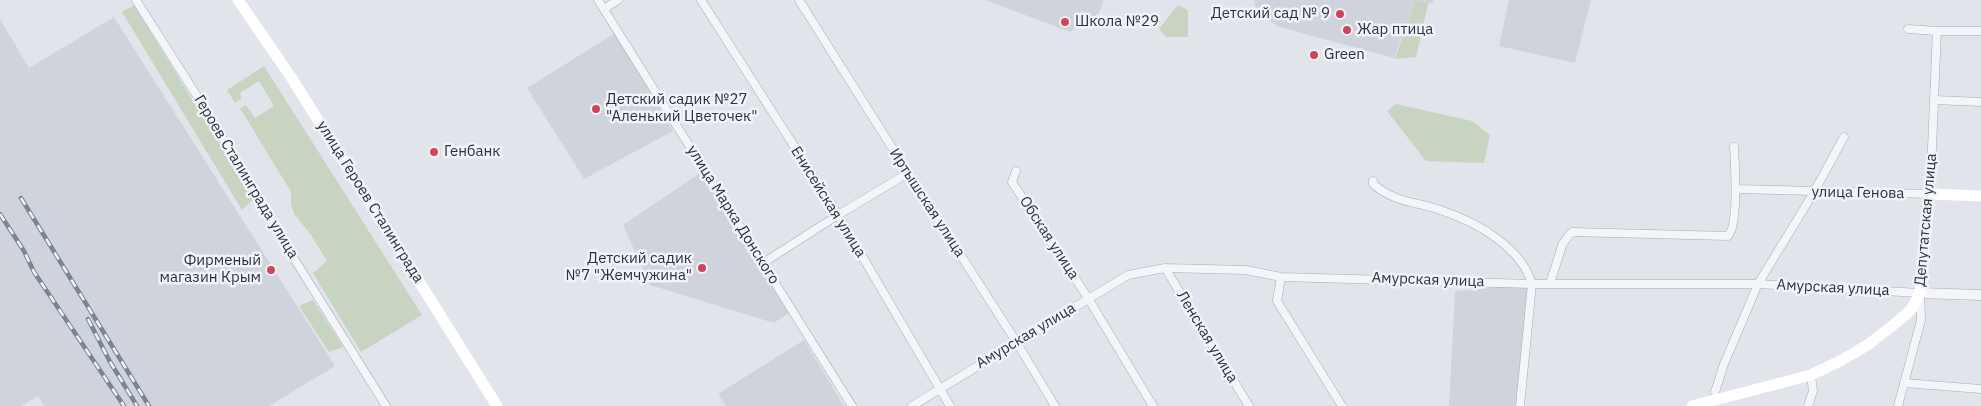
<!DOCTYPE html>
<meta charset="utf-8">
<style>
body{margin:0}
canvas{display:block;background:#e1e4ea}
</style>
<canvas width="1981" height="406"></canvas>
<script>
const ctx = document.querySelector('canvas').getContext('2d');
ctx.lineJoin = 'round';
function fill(path, color) { ctx.fillStyle = color; ctx.fill(path, 'evenodd'); }
function stroke(path, color, width, dash) { ctx.strokeStyle = color; ctx.lineWidth = width; ctx.lineCap = dash ? 'butt' : 'round'; ctx.setLineDash(dash || []); ctx.stroke(path); }
function drawText(font, color, halo, rows, align = 'center') {
  ctx.font = font + ' "IBM Plex Sans",sans-serif'; ctx.lineWidth = 5; ctx.setLineDash([]); ctx.textBaseline = 'middle'; ctx.strokeStyle = halo; ctx.fillStyle = color; for (const [text, x, y, turn = 0] of rows) {
    ctx.save(); ctx.translate(x, y); ctx.rotate((+turn || 0) * Math.PI / 180); ctx.textAlign = isNaN(turn) ? turn : align; if (halo) ctx.strokeText(text, 0, 0); ctx.fillText(text, 0, 0); ctx.restore();
  }
}
const built = new Path2D(`
 M 985,0 L 1104,0 L 1099,13 L 1070,32 Z
 M 1254,0 L 1433,0 L 1434,2 L 1428,4 L 1415,0 L 1394,58 L 1279,27 L 1257,12 Z
 M 1509,0 L 1591,0 L 1575,63 L 1499,46 Z
 M 114,17 L 335,366 L 269,406 L 45,406 L 38,396 L 21,406 L 0,406 L 0,19 L 29,68 Z
 M 615,33 L 673,131 L 584,179 L 527,88 Z
 M 700,173 L 789,313 L 774,323 L 650,285 L 623,225 Z
 M 1520,285 L 1527,287 L 1528,289 L 1517,406 L 1449,406 L 1455,291 Z
 M 804,340 L 844,406 L 726,406 L 718,394 Z`);
const green = new Path2D(`
 M 1415,0 L 1428,4 L 1416,57 L 1395,59 Z
 M 134,5 L 253,199 L 242,210 L 122,12 Z
 M 1178,5 L 1188,10 L 1188,37 L 1166,37 L 1159,29 Z
 M 264,66 L 422,315 L 361,352 L 313,273 L 327,261 L 311,235 L 295,215 L 291,205 L 291,192 L 240,108 L 246,105 L 255,118 L 274,106 L 259,81 L 240,93 L 242,98 L 235,103 L 227,90 Z
 M 1396,104 L 1472,121 L 1490,135 L 1484,163 L 1426,161 L 1387,111 Z
 M 313,300 L 343,347 L 329,352 L 299,306 Z`);
const minor = new Path2D(`
 M 136,0 L 209,115 L 275,228 L 386,406
 M 598,0 L 852,406
 M 701,0 L 838,215 L 950,406
 M 799,0 L 908,173 L 1017,343 L 1055,406
 M 604,9 L 618,0
 M 1908,29 L 1937,31 L 1981,31
 M 1935,100 L 1981,102
 M 1016,171 L 1012,182 L 1088,298 L 1153,406
 M 1373,181 L 1373,184 C 1397,204 1416,201 1443,211 C 1478,223 1521,247 1532,284 L 1520,406
 M 1736,189 L 1930,194 L 1937,31
 M 763,263 L 838,215 L 908,173
 M 1165,268 L 1249,406
 M 1281,277 L 1277,301 L 1342,406
 M 1550,283 L 1563,243 L 1572,232 L 1728,236 C 1739,225 1735,164 1734,147
 M 1904,383 L 1981,389
 M 1717,400 L 1715,392 L 1724,364 L 1758,284 L 1814,192 L 1844,137
 M 912,406 L 1128,275 L 1165,268 L 1246,270 L 1281,277 L 1532,284 L 1758,284 L 1920,293 L 1921,320 L 1898,406
 M 1808,406 L 1813,391 L 1811,375`);
const tertiary = new Path2D(`
 M 1920,293 L 1981,295`);
const secondary = new Path2D(`
 M 238,0 L 291,77 L 497,406
 M 1692,406 L 1811,375 L 1842,360 L 1869,344 L 1897,322 L 1911,310 L 1920,293 L 1930,194 L 1981,196`);
const rail = new Path2D(`
 M 21,198 L 149,406
 M 0,214 L 24,251 L 34,272 L 124,406
 M 88,319 L 109,360 L 137,406`);
const markers = [
 [1340,14,5,"#cf465a"],
 [1065,22,5,"#cf465a"],
 [1347,30,5,"#cf465a"],
 [1314,55,5,"#cf465a"],
 [596,109,5,"#cf465a"],
 [434,152,5,"#cf465a"],
 [702,268,5,"#cf465a"],
 [271,270,5,"#cf465a"]
];
const poiNames = [
 ["Детский сад № 9",1330,14,"right"],
 ["Школа №29",1075,22],
 ["Жар птица",1357,30],
 ["Green",1324,55],
 ["Детский садик №27",606,100],
 ["\"Аленький Цветочек\"",606,117],
 ["Генбанк",444,152],
 ["Детский садик",692,259,"right"],
 ["№7 \"Жемчужина\"",692,276,"right"],
 ["Фирменый",261,261,"right"],
 ["магазин Крым",261,278,"right"]
];
const streetNames = [
 ["Героев Сталинграда улица",246,177,59],
 ["улица Генова",1858,193,1],
 ["улица Героев Сталинграда",370,202,58],
 ["Енисейская улица",828,202,58],
 ["Иртышская улица",927,203,57],
 ["улица Марка Донского",733,215,58],
 ["Депутатская улица",1926,220,-85],
 ["Обская улица",1049,238,57],
 ["Амурская улица",1428,280,2],
 ["Амурская улица",1833,288,3],
 ["Амурская улица",1026,336,-31],
 ["Ленская улица",1207,337,59]
];
fill(built, '#cfd4dc');
fill(green, '#c7d4c2');
stroke(minor, '#a6abb4', 9);
stroke(tertiary, '#a6abb4', 11);
stroke(minor, '#f4f5f8', 8);
stroke(tertiary, '#f4f5f8', 10);
stroke(secondary, '#fff', 11);
stroke(rail, '#7a8494', 4.5);
stroke(rail, '#f1f3f7', 2.5, [8]);
for (const [x, y, r, color] of markers) { const dot = new Path2D(); dot.arc(x, y, r, 0, 2 * Math.PI); ctx.fillStyle = color; ctx.fill(dot); stroke(dot, '#f1f3f7', 2); }
drawText('15px', '#293242', '#f1f3f7', poiNames, 'left');
drawText('15px', '#293242', '#f1f3f7', streetNames);
</script>
